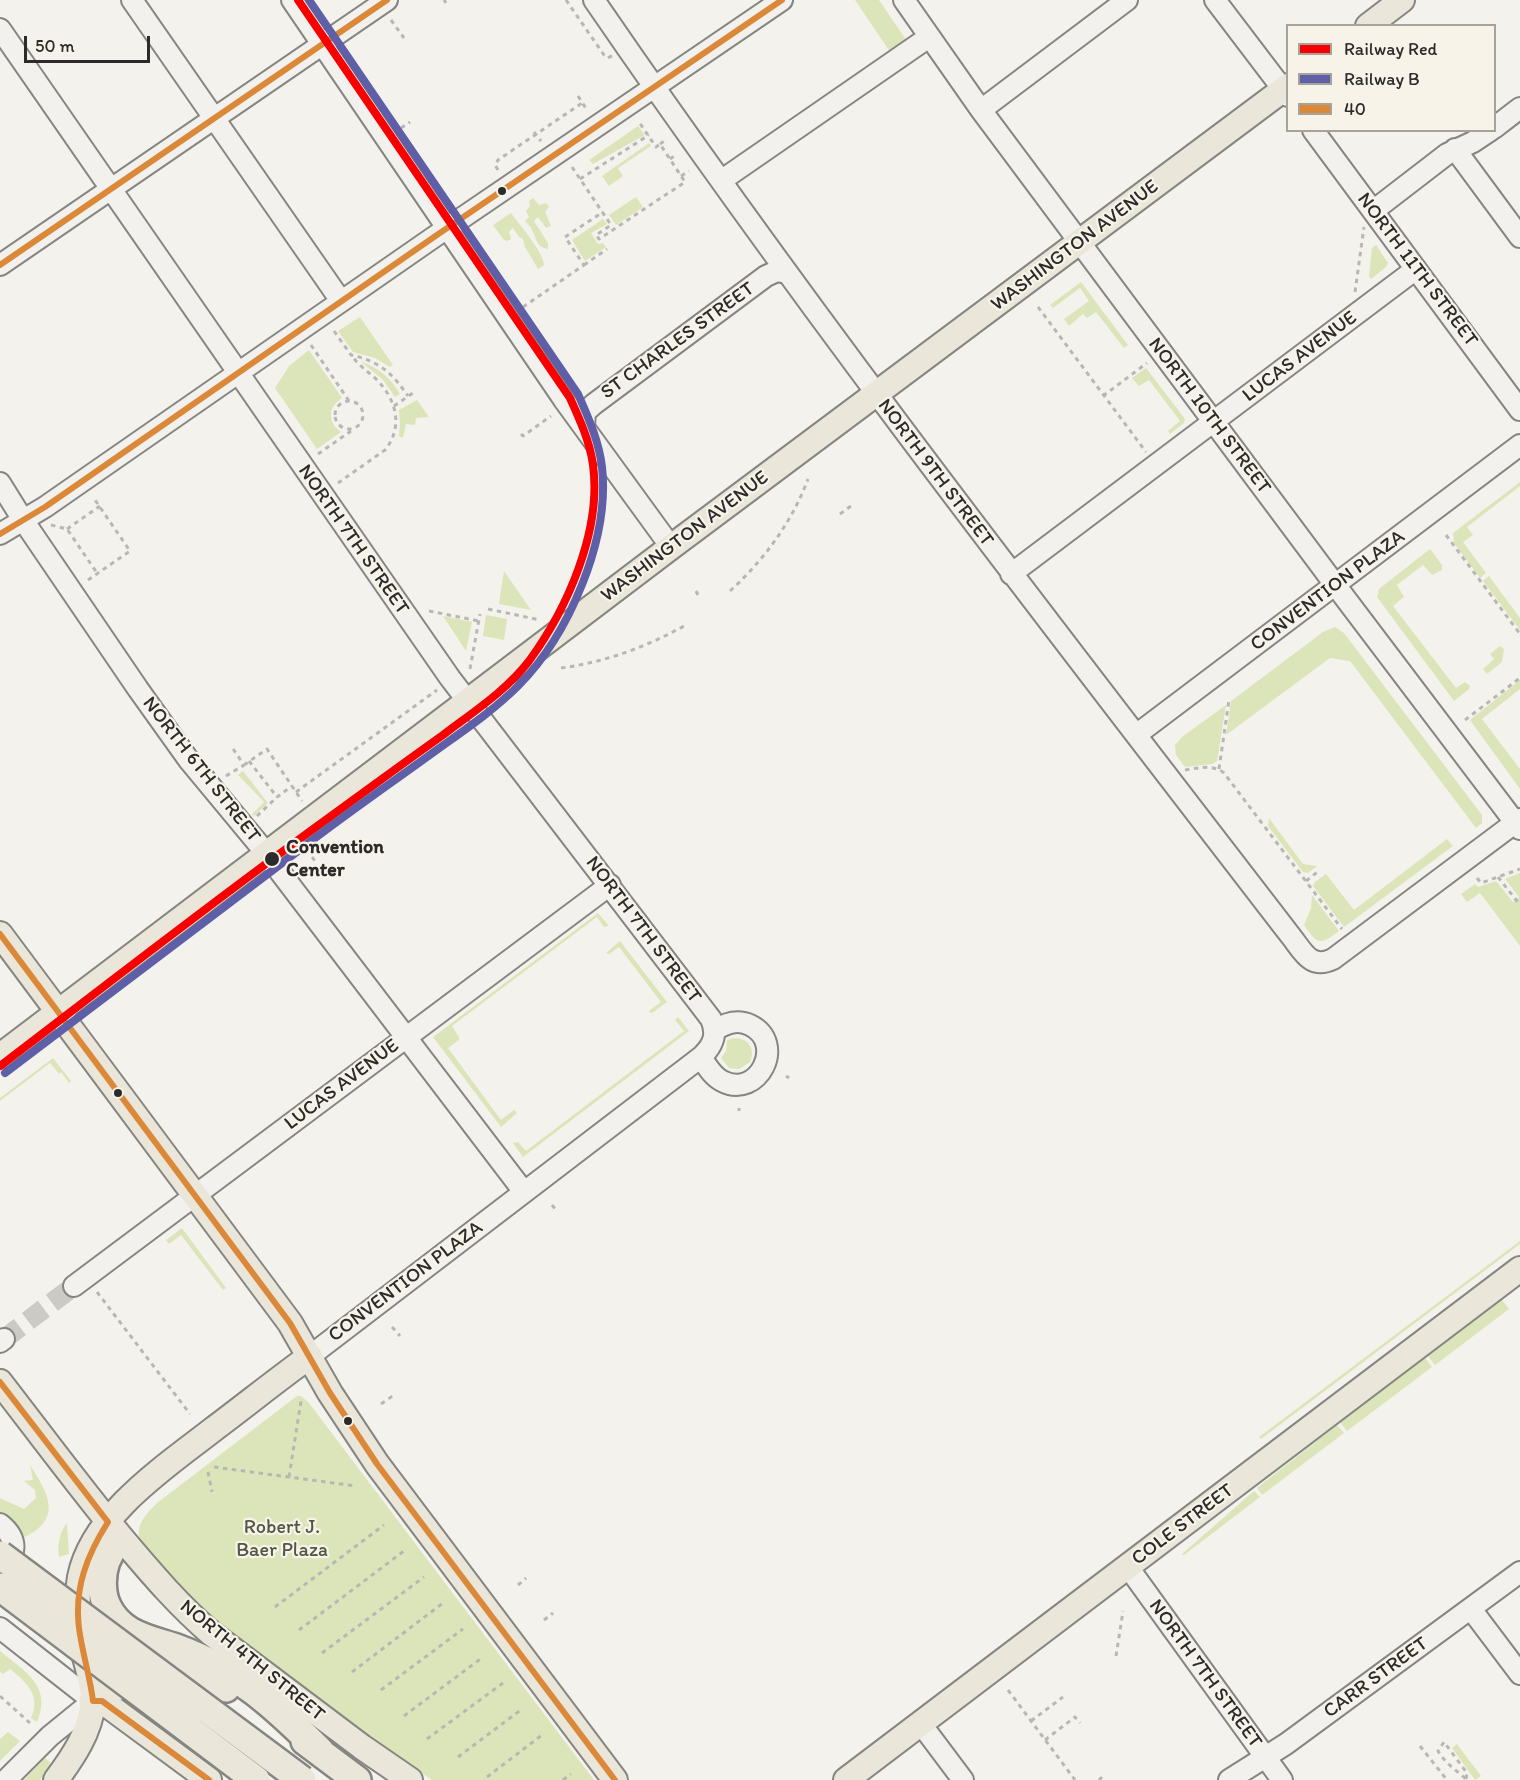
<!DOCTYPE html>
<style>
body{margin:0}
#map{position:relative;width:1520px;height:1780px;overflow:hidden;background:#f4f2ec;font-family:Itim,sans-serif}
canvas{display:block}
.legend{position:absolute;left:1286px;top:24px;width:210px;height:108px;box-sizing:border-box;background:#f7f3e8;border:2px solid #a5a39c;margin:0;padding:8px 10px;list-style:none;font-size:18px;color:#2b2b2b}
.legend li{display:flex;align-items:center;gap:12px;height:30px}
.legend b{width:30px;border:2px solid #a5a39c}
.scale{position:absolute;left:24px;top:36px;width:126px;height:27px;box-sizing:border-box;border:3px solid #2b2b2b;border-top:0;padding-left:8px;font-size:18px;line-height:21px;white-space:nowrap;color:#2b2b2b;-webkit-text-stroke:4px #f7f3e8;paint-order:stroke}
</style>
<div id="map">
<canvas width="1520" height="1780"></canvas>
<ul class="legend">
<li><b style="height:8px;background:#f80000"></b>Railway Red</li>
<li><b style="height:8px;background:#5f5fa8"></b>Railway B</li>
<li><b style="height:8px;background:#db8839"></b>40</li>
</ul>
<div class="scale">50 m</div>
</div>
<script>
const ctx = document.querySelector('canvas').getContext('2d');
ctx.lineJoin = 'round';
function fill(path, color) { ctx.fillStyle = color; ctx.fill(path, 'evenodd'); }
function stroke(path, color, width, dash) { ctx.strokeStyle = color; ctx.lineWidth = width; ctx.lineCap = dash ? 'butt' : 'round'; ctx.setLineDash(dash || []); ctx.stroke(path); }
function drawText(font, color, halo, rows, align = 'center') {
  ctx.font = font + ' Itim,sans-serif'; ctx.lineWidth = 4.5; ctx.setLineDash([]); ctx.textBaseline = 'middle'; ctx.strokeStyle = halo; ctx.fillStyle = color; for (const [text, x, y, turn = 0] of rows) {
    ctx.save(); ctx.translate(x, y); ctx.rotate((+turn || 0) * Math.PI / 180); ctx.textAlign = isNaN(turn) ? turn : align; if (halo) ctx.strokeText(text, 0, 0); ctx.fillText(text, 0, 0); ctx.restore();
  }
}
const green = new Path2D(`
 M 855,0 L 879,0 L 909,44 L 893,56 Z
 M 638,126 L 645,135 L 593,164 L 589,160 Z
 M 649,143 L 651,146 L 618,168 L 623,176 L 609,186 L 602,176 Z
 M 636,197 L 643,207 L 616,225 L 609,215 Z
 M 533,198 L 539,205 L 546,203 L 549,207 L 545,212 L 551,226 L 546,228 L 538,217 L 534,221 L 548,243 L 548,249 C 535,246 537,239 532,230 C 531,226 527,224 525,221 L 529,217 L 526,211 L 530,206 L 529,201 Z
 M 511,213 C 519,224 544,253 544,265 L 538,269 L 525,247 L 523,239 L 519,237 L 513,228 L 509,232 L 511,239 L 507,241 L 504,240 L 493,225 Z
 M 603,219 L 607,224 L 591,233 L 598,244 L 603,243 L 606,247 L 585,261 L 572,240 Z
 M 1376,245 L 1388,263 L 1386,267 L 1371,279 L 1369,276 L 1372,248 Z
 M 1081,282 L 1128,345 L 1124,348 L 1096,312 L 1087,318 L 1083,314 L 1069,326 L 1064,319 L 1089,301 L 1080,288 L 1053,308 L 1050,305 Z
 M 360,317 L 393,365 L 390,367 L 375,358 L 353,352 L 338,331 Z
 M 309,350 L 342,398 C 328,407 327,422 341,432 L 317,449 L 275,388 L 289,366 Z
 M 360,361 C 379,368 390,377 400,394 L 395,397 L 383,380 Z
 M 1146,368 L 1185,419 L 1184,423 L 1170,434 L 1168,431 L 1180,421 L 1149,380 L 1139,386 L 1132,378 Z
 M 417,400 L 429,417 L 416,418 L 415,425 L 406,424 L 403,438 L 399,436 L 400,424 L 399,410 Z
 M 1520,482 L 1520,486 L 1467,527 L 1473,535 L 1463,542 L 1486,573 L 1480,578 L 1454,543 L 1453,533 Z
 M 1430,549 L 1442,565 L 1442,570 L 1432,575 L 1423,565 L 1397,585 L 1404,597 L 1393,606 L 1456,688 L 1465,682 L 1470,686 L 1469,689 L 1454,701 L 1377,597 L 1379,589 Z
 M 504,571 L 531,610 L 499,604 Z
 M 1489,576 L 1520,618 L 1520,630 L 1483,581 Z
 M 486,615 L 507,619 L 504,640 L 483,636 Z
 M 443,616 L 472,622 L 466,651 Z
 M 1335,627 L 1344,633 L 1482,815 L 1482,823 L 1476,828 L 1350,661 L 1330,658 L 1226,735 L 1231,701 L 1323,632 Z
 M 1500,646 L 1504,649 L 1502,662 L 1487,674 L 1483,669 L 1494,659 L 1490,654 Z
 M 1520,680 L 1520,689 L 1482,719 L 1520,769 L 1520,789 L 1470,720 Z
 M 1226,705 L 1217,761 L 1212,764 L 1185,767 L 1176,755 L 1175,745 L 1182,737 Z
 M 243,771 L 268,803 L 254,816 L 252,814 L 264,802 L 238,775 Z
 M 1269,818 L 1303,864 L 1317,866 L 1308,873 L 1303,872 L 1268,826 Z
 M 1447,839 L 1453,846 L 1344,927 L 1313,886 L 1315,882 L 1326,874 L 1354,910 Z
 M 1520,873 L 1520,946 L 1480,893 L 1467,902 L 1461,894 L 1475,884 L 1478,887 L 1496,881 L 1513,902 L 1519,897 L 1505,879 Z
 M 1312,895 L 1339,931 C 1320,946 1317,944 1304,925 L 1311,908 Z
 M 598,913 L 609,926 L 604,927 L 597,917 L 452,1026 L 459,1037 L 459,1040 L 448,1048 L 501,1120 L 514,1110 L 517,1113 L 501,1127 L 433,1037 Z
 M 620,941 L 667,1002 L 652,1013 L 649,1012 L 650,1010 L 661,1002 L 619,947 L 609,954 L 606,953 Z
 M 678,1017 L 689,1031 L 523,1157 L 513,1143 L 518,1142 L 526,1151 L 684,1031 L 675,1020 Z
 M 733,1038 C 748,1037 756,1049 750,1062 L 739,1069 L 729,1068 L 721,1058 L 726,1051 L 727,1040 Z
 M 53,1058 L 71,1081 L 69,1083 L 61,1072 L 59,1074 L 50,1063 L 0,1101 L 0,1098 Z
 M 182,1228 L 226,1288 L 223,1290 L 181,1235 L 169,1244 L 166,1240 Z
 M 1520,1241 L 1520,1244 L 1261,1439 L 1259,1437 Z
 M 1502,1300 L 1509,1309 L 1435,1365 L 1428,1356 Z
 M 1425,1358 L 1432,1367 L 1347,1431 L 1340,1422 Z
 M 297,1396 L 301,1396 L 309,1403 L 594,1780 L 432,1780 L 374,1740 L 211,1616 L 188,1596 L 142,1545 C 133,1527 145,1515 157,1503 Z
 M 1337,1425 L 1344,1433 L 1262,1495 L 1257,1488 Z
 M 30,1465 C 47,1492 64,1518 25,1537 L 17,1527 L 0,1514 L 0,1498 L 24,1509 L 36,1498 L 35,1490 L 24,1481 L 33,1480 Z
 M 1254,1491 L 1260,1497 L 1184,1555 L 1182,1554 Z
 M 67,1523 L 69,1554 L 59,1557 C 57,1546 60,1531 67,1523 Z
 M 0,1651 C 24,1671 53,1686 37,1722 L 31,1718 C 41,1695 27,1683 10,1669 L 3,1674 L 0,1672 Z
 M 8,1732 L 20,1741 L 0,1761 L 0,1739 Z
 M 1457,1744 L 1481,1776 L 1475,1780 L 1452,1748 Z
 M 45,1758 L 52,1764 L 40,1780 L 24,1780 Z`);
const minorTunnel = new Path2D(`
 M 4,1339 L 74,1286`);
const path = new Path2D(`
 M 444,0 L 446,3
 M 566,0 L 604,55 L 607,58 L 612,56
 M 391,20 L 404,38
 M 578,96 L 587,110
 M 401,128 L 410,122
 M 534,132 L 541,141
 M 660,144 L 667,139
 M 670,159 L 677,154
 M 572,167 L 611,225 L 596,235 L 599,239 L 685,182 L 660,144 L 656,147 L 639,122
 M 498,170 L 495,165 L 498,160 L 582,103
 M 681,176 L 689,171
 M 580,179 L 649,135
 M 584,265 L 607,249
 M 1355,292 L 1364,227
 M 523,307 L 584,265 L 565,237 L 603,212
 M 1038,307 L 1146,452
 M 334,331 L 351,355 C 379,361 392,373 408,396
 M 311,345 L 349,401
 M 1103,396 L 1147,363
 M335 415a14 14 0 1 1 28 0a14 14 0 1 1-28 0Z
 M 394,406 L 413,393
 M 521,434 L 523,436 L 551,416
 M 318,454 L 351,431
 M 338,483 L 385,450 C 403,428 397,401 378,381 C 369,372 359,366 351,355
 M 840,514 L 851,506
 M 51,525 L 67,529 L 97,573
 M 67,529 L 100,506
 M 1446,535 L 1520,634
 M 88,580 L 130,551 L 93,497
 M 696,591 L 698,595
 M 730,591 C 764,560 792,522 808,479
 M 488,609 L 540,620
 M 429,611 L 479,621
 M 561,668 C 606,662 646,647 686,625
 M 470,669 L 480,614
 M 1465,720 L 1520,678
 M 249,761 L 277,797
 M 244,765 L 267,749 L 302,801
 M 1219,769 L 1229,700
 M 1185,770 C 1198,768 1213,764 1224,773 L 1342,929
 M 226,776 L 244,765 L 231,746
 M 296,792 L 437,690
 M 257,816 L 277,797 L 292,786
 M 312,857 L 315,861
 M 1498,877 L 1520,905
 M 1477,878 L 1481,883 L 1520,869
 M 1306,881 L 1320,870
 M 786,1076 L 789,1078
 M 739,1108 L 739,1111
 M 552,1205 L 556,1210
 M 97,1292 L 190,1414
 M 392,1327 L 400,1336
 M 381,1404 L 394,1395
 M 214,1467 L 356,1486
 M 208,1472 L 212,1492
 M 289,1477 L 301,1401
 M 518,1585 L 526,1578
 M 275,1607 L 384,1525
 M 544,1620 L 553,1613
 M 299,1630 L 404,1551
 M 322,1653 L 424,1577
 M 1116,1656 L 1123,1611
 M 352,1672 L 443,1603
 M 381,1690 L 463,1629
 M 1008,1690 L 1075,1780
 M 0,1696 L 30,1723
 M 404,1716 L 483,1657
 M 1031,1721 L 1063,1697
 M 427,1739 L 503,1683
 M 1045,1740 L 1075,1717 L 1080,1723
 M 1420,1746 L 1447,1780
 M 458,1757 L 522,1709
 M 487,1777 L 542,1735
 M 1466,1779 L 1467,1773 L 1444,1742 L 1438,1751 C 1444,1762 1457,1771 1466,1779 L 1467,1780
 M 563,1780 L 571,1774
 M 1099,1780 L 1102,1777`);
const minor = new Path2D(`
 M 132,0 L 341,301
 M 292,0 L 564,400 L 671,547
 M 594,0 C 814,321 1053,627 1290,935 C 1303,951 1310,970 1333,959 L 1520,819
 M 904,0 L 981,110 L 1336,586 L 1520,829
 M 1215,0 L 1288,96
 M 0,29 L 450,678 L 711,1019 C 718,1035 713,1046 701,1057 L 310,1356
 M 981,110 L 1127,0
 M 1494,128 L 1520,108
 M 1313,130 L 1520,410
 M 1455,149 L 1520,237
 M 722,180 L 929,37
 M 1373,211 L 1447,154 L 1473,142 L 1491,130
 M 0,265 L 387,0
 M 584,427 L 585,412 L 594,404 L 766,276 L 777,271 L 787,273
 M 0,483 L 23,520 L 138,689 L 188,759 L 261,847 L 524,1192
 M 0,534 L 45,507 L 434,237 L 782,0
 M 1011,574 L 1416,269
 M 1136,735 L 1520,445
 M 701,1057 C 707,1066 712,1076 722,1081 C 758,1100 787,1043 750,1025 C 737,1019 726,1023 715,1030
 M 74,1286 L 610,885
 M 0,1342 L 4,1339
 M 0,1524 C 19,1539 16,1554 3,1573
 M 1128,1567 L 1282,1780
 M 1471,1609 L 1520,1674
 M 0,1628 L 93,1701 L 50,1736 L 6,1780
 M 921,1724 L 963,1780
 M 1229,1780 L 1286,1744 L 1520,1572`);
const major = new Path2D(`
 M 1368,26 L 1402,0
 M 0,934 L 290,1323 L 330,1393 L 377,1464 L 615,1780
 M 0,1056 L 671,547 L 1288,86
 M 0,1382 C 41,1435 81,1489 124,1541 C 152,1574 179,1606 212,1634 L 362,1747 L 410,1780
 M 93,1701 L 102,1701 L 209,1780
 M 56,1780 C 73,1757 90,1732 93,1703 C 94,1683 86,1664 82,1645 C 77,1623 76,1599 80,1577 C 93,1513 168,1465 215,1428 C 247,1404 278,1379 310,1356
 M 846,1780 L 1520,1269`);
const highway = new Path2D(`
 M 108,1522 C 111,1528 114,1534 114,1540 C 114,1547 109,1555 106,1561 C 101,1575 101,1593 107,1606 C 121,1636 151,1639 179,1649 C 236,1670 278,1709 320,1751
 M 93,1701 C 136,1671 178,1661 226,1688
 M 305,1741 L 357,1780`);
const highwayBridge = new Path2D(`
 M 0,1555 L 302,1780
 M 0,1587 L 256,1780`);
const bus1 = new Path2D(`
 M 0,265 L 387,0
 M 0,534 L 45,507 L 434,237 L 782,0
 M 0,934 L 290,1323 L 330,1393 L 377,1464 L 615,1780
 M 0,1382 L 108,1522 C 87,1555 74,1588 79,1628 C 82,1652 90,1676 93,1701 L 102,1701 L 209,1780`);
const rail1 = new Path2D(`
 M 0,1066 C 110,982 219,897 331,816 C 368,789 405,762 443,735 C 473,712 506,691 529,661 C 567,609 602,531 593,465 C 590,442 580,420 570,398 L 298,0`);
const rail2 = new Path2D(`
 M 5,1073 C 105,997 206,921 306,845 C 349,812 394,781 438,749 C 466,729 494,710 518,686 C 569,635 610,539 602,467 C 599,441 588,417 578,394 L 309,0`);
const markers = [
 [502,191,5,"#2b2b2b"],
 [272,859,8,"#2b2b2b"],
 [118,1093,5,"#2b2b2b"],
 [348,1421,5,"#2b2b2b"]
];
const streetNames = [
 ["WASHINGTON AVENUE",1075,246,-37],
 ["NORTH 11TH STREET",1417,270,53],
 ["ST CHARLES STREET",678,341,-36],
 ["LUCAS AVENUE",1300,357,-37],
 ["NORTH 10TH STREET",1209,416,53],
 ["NORTH 9TH STREET",935,473,53],
 ["WASHINGTON AVENUE",685,537,-37],
 ["NORTH 7TH STREET",353,540,55],
 ["CONVENTION PLAZA",1328,591,-37],
 ["NORTH 6TH STREET",201,770,52],
 ["NORTH 7TH STREET",643,930,53],
 ["LUCAS AVENUE",342,1085,-37],
 ["CONVENTION PLAZA",406,1282,-37],
 ["COLE STREET",1183,1525,-37],
 ["NORTH 4TH STREET",252,1661,39],
 ["NORTH 7TH STREET",1205,1674,54],
 ["CARR STREET",1376,1678,-36]
];
const stopNames = [
 ["Convention",286,848],
 ["Center",286,871]
];
const parkNames = [
 ["Robert J.",282,1528],
 ["Baer Plaza",282,1551]
];
fill(green, '#dce5b9');
stroke(minorTunnel, '#cccac5', 20, [20, 10]);
stroke(minor, '#858582', 24);
stroke(major, '#858582', 28);
stroke(highway, '#858582', 32);
stroke(path, '#b8b7b5', 3, [4.5, 4.5]);
stroke(minor, '#f2f1ed', 20);
stroke(major, '#eae6da', 24);
stroke(highway, '#eae6da', 27);
stroke(highwayBridge, '#858582', 32, []);
stroke(highwayBridge, '#eae6da', 27);
stroke(bus1, '#db8839', 6);
stroke(rail1, '#f80000', 8);
stroke(rail2, '#5f5fa8', 8);
for (const [x, y, r, color] of markers) { const dot = new Path2D(); dot.arc(x, y, r, 0, 2 * Math.PI); ctx.fillStyle = color; ctx.fill(dot); stroke(dot, '#f7f3e8', 2); }
drawText('20px', '#2b2b2b', '#f7f3e8', streetNames);
drawText('bold 20px', '#2b2b2b', '#f7f3e8', stopNames, 'left');
drawText('20px', '#525744', '#f7f3e8', parkNames);
</script>
